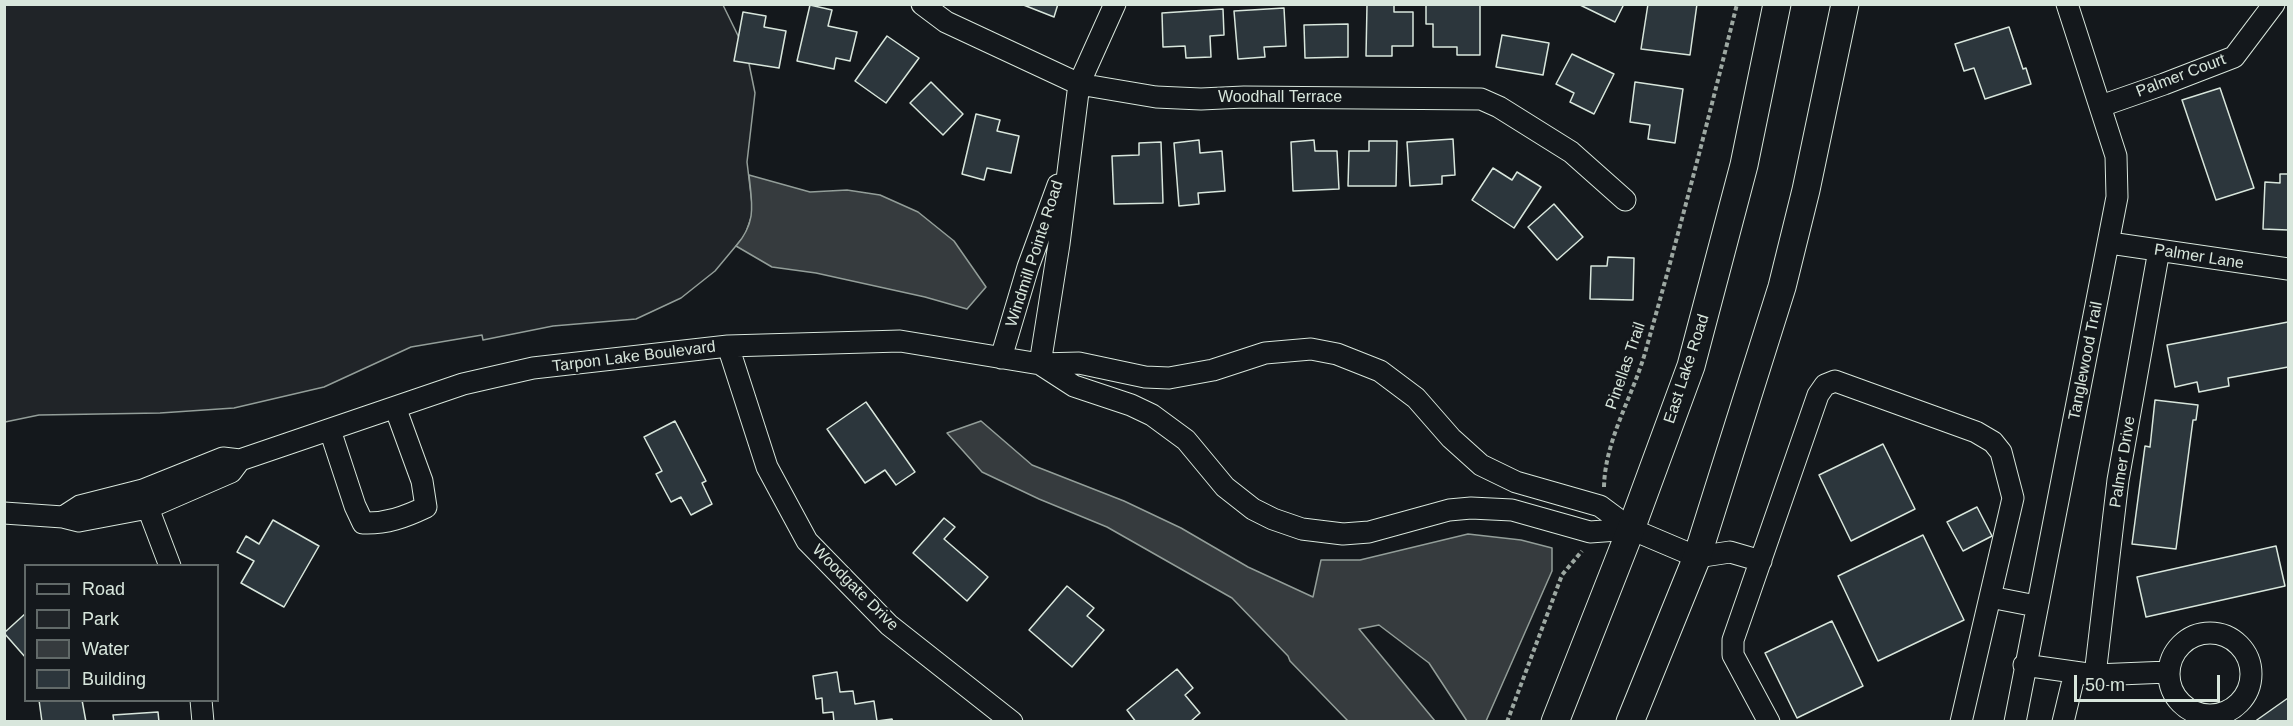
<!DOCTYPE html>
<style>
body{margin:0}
#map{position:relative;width:2293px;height:726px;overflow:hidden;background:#14181c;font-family:Arial,sans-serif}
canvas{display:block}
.frame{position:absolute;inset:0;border:6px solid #d8e6dc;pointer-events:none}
.legend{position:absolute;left:24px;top:564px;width:195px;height:138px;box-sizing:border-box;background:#14181c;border:2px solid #626a69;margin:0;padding:8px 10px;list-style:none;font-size:18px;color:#d8e6dc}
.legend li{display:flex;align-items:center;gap:12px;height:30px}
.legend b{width:30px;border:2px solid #626a69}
.scale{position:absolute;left:2074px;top:675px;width:146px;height:27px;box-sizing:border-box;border:3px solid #d8e6dc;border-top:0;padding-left:8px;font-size:18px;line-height:21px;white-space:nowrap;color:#d8e6dc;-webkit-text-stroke:4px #14181c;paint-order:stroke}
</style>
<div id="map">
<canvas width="2293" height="726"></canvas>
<div class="frame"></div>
<ul class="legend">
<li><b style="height:8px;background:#14181c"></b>Road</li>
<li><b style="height:16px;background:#202428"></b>Park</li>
<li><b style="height:16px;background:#363b3e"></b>Water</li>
<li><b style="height:16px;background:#2c363c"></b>Building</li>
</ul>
<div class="scale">50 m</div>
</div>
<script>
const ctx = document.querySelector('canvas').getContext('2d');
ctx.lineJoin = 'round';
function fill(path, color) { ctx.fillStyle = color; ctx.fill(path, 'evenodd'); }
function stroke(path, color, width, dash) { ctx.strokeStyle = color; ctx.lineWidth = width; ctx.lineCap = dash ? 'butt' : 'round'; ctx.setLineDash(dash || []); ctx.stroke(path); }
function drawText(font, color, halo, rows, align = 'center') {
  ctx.font = font + ' Arial,sans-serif'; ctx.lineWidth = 4.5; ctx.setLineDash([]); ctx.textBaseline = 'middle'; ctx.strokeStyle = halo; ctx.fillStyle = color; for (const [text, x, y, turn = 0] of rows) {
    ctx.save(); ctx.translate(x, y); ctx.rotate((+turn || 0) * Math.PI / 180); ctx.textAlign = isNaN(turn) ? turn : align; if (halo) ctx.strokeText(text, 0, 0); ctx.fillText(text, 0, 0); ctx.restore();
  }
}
const green = new Path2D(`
 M 5,5 L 723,5 L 747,54 L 755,93 L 747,162 L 753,212 L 745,235 L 715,271 L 681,298 L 636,319 L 553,326 L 483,340 L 482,335 L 411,347 L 324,387 L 234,408 L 160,413 L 39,415 L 5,422 Z`);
const water = new Path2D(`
 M 749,175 L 810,192 L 847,190 L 880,195 L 918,212 L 954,241 L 986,287 L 967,309 L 925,297 L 816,273 L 772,267 L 736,246 C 757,222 752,204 749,175 Z
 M 981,421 L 1032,465 L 1124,501 L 1181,528 L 1248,567 L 1313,597 L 1321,560 L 1360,560 L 1468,534 L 1521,540 L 1552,548 L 1552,571 L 1486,721 L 1467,721 L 1429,663 L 1379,625 L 1359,629 L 1435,721 L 1348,721 L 1290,661 L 1288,656 L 1232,598 L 1107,527 L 1039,499 L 982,472 L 947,433 Z`);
const building = new Path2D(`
 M 1021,4 L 1058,4 L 1054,17 Z
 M 1426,4 L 1480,4 L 1480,55 L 1457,55 L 1457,47 L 1433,47 L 1433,24 L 1426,24 Z
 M 1578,4 L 1624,4 L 1615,22 Z
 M 1648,4 L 1697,4 L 1690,55 L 1641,49 Z
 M 810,5 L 832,10 L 828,26 L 857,32 L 850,61 L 836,58 L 834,69 L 797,61 Z
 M 1367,5 L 1394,5 L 1394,12 L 1413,12 L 1413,46 L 1392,46 L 1392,56 L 1366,56 Z
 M 1284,8 L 1286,46 L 1264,47 L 1265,57 L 1238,59 L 1234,11 Z
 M 1223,9 L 1224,35 L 1210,36 L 1211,57 L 1186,58 L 1185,46 L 1163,47 L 1162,13 Z
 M 743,12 L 766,16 L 764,27 L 786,31 L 779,68 L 734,61 Z
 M 1348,24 L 1348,57 L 1305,58 L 1304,25 Z
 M 2009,27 L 2023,69 L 2026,68 L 2031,84 L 1985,99 L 1974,68 L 1964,71 L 1955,44 Z
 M 1502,35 L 1549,43 L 1543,75 L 1496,67 Z
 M 887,36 L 919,58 L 886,103 L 855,81 Z
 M 1572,54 L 1614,74 L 1594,114 L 1570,102 L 1574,93 L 1556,84 Z
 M 931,82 L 963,114 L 943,135 L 910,103 Z
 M 1635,82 L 1683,89 L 1675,143 L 1648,139 L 1650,125 L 1630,122 Z
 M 2220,88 L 2254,188 L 2216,200 L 2182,100 Z
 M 976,114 L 1000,120 L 997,131 L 1019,136 L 1011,173 L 987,168 L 984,180 L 962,174 Z
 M 1453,139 L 1455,175 L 1442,176 L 1442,184 L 1410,186 L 1407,142 Z
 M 1199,140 L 1200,153 L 1222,151 L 1225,191 L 1198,193 L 1199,204 L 1179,206 L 1174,143 Z
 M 1314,140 L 1315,151 L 1337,151 L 1339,189 L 1293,191 L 1291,142 Z
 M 1369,141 L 1397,141 L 1396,186 L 1348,186 L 1349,151 L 1369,151 Z
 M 1161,142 L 1163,203 L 1114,204 L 1112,156 L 1139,155 L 1139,143 Z
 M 1493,168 L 1512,180 L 1517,172 L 1541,187 L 1514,228 L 1472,200 Z
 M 2280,174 L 2288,174 L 2288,230 L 2263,229 L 2265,182 L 2280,183 Z
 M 1554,204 L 1583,237 L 1557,260 L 1528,227 Z
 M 1608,257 L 1634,258 L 1633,300 L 1590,299 L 1591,266 L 1607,266 Z
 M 2288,322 L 2288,367 L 2228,378 L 2229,386 L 2199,392 L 2197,382 L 2175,387 L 2167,345 Z
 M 2155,400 L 2198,405 L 2196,420 L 2193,420 L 2176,549 L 2132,544 L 2145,446 L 2150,447 Z
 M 866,402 L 915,472 L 896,485 L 885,470 L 865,483 L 827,429 Z
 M 675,421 L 706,481 L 702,483 L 712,504 L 691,515 L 681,497 L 671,502 L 656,474 L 662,471 L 644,437 Z
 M 1883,444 L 1915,509 L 1851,541 L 1819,475 Z
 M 1977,507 L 1992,536 L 1963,551 L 1947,522 Z
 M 944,518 L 955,527 L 944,539 L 988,577 L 967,601 L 913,553 Z
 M 273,520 L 319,546 L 284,607 L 241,583 L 254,561 L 237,552 L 246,536 L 259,544 Z
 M 1923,535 L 1964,620 L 1878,661 L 1838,576 Z
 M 2276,546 L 2285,586 L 2146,617 L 2137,577 Z
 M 1067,586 L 1094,608 L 1087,616 L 1104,630 L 1072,667 L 1029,630 Z
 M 26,613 L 26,658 L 4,633 Z
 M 1832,621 L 1863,686 L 1797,718 L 1765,653 Z
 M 1177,669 L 1193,688 L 1185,695 L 1200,713 L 1190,722 L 1136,722 L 1127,710 Z
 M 837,672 L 840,692 L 853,691 L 855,704 L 874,701 L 877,721 L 892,719 L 893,722 L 834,722 L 833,712 L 823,713 L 822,698 L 816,699 L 813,676 Z
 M 2288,698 L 2288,722 L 2254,722 Z
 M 39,700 L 82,700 L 86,722 L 42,722 Z
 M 158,712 L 159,722 L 114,722 L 113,715 Z`);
const path = new Path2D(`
 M 1604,487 C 1605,440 1632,398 1645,353 C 1678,237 1708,121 1737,4
 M 1507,722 L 1562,575 L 1582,551`);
const minor = new Path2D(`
 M 922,4 L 946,22 L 1079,84 L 1156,97 L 1201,99 L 1244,97 L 1481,99 L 1499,107 L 1571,152 L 1625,200
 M 2101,106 L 2164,84 L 2234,57 L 2274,4
 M 2110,243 L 2288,269
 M 728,346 L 767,467 L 807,541 L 889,625 L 1012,722
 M 1001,358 L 1028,267 L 1058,185
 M 1040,364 L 1074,386 L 1131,405 L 1152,415 L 1186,440 L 1225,487 L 1253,509 L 1273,519 L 1302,529 L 1343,534 L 1369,532 L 1449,510 L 1471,508 L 1512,510 L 1590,532 L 1631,529
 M 1040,364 L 1059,244 L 1079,84 L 1115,4
 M 330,430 L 355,506 L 363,523 C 386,524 405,517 426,507 L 422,481 L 395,407
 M 148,508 L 170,566
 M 4,513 L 63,517 L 79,521 L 148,508 L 231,472 L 240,460
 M 63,517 L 80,506 L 143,490 L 223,458 L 240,460 L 463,384 L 533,368 L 728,346 L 900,341 L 1040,364 L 1079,363 L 1145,377 L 1169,378 L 1213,370 L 1265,353 L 1311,349 L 1337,354 L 1380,371 L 1416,398 L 1451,438 L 1481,465 L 1516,482 L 1600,506 L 1631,529 L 1697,557 L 1730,552 L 1761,561
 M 1990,597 L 2036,606
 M2169 674a41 41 0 1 1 82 0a41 41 0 1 1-82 0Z
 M 2024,665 L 2095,675 L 2168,672
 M 2095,675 L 2118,480 L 2159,250
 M 201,700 L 203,722
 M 1769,722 L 1733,655 L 1733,640 L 1818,395 L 1825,385 L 1835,381 L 1976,432 L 1993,442 L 2001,452 L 2013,498 L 1961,722
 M 2015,722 L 2117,197 L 2116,156 L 2067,4
 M 2063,722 L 2075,672`);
const major = new Path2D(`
 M 1555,722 L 1631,529 L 1691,366 L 1744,165 L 1777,4
 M 1630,722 L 1697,557 L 1782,287 L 1806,190 L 1845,4`);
const streetNames = [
 ["Palmer Court",2181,76,-21],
 ["Woodhall Terrace",1280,98],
 ["Windmill Pointe Road",1035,254,-72],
 ["Palmer Lane",2199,257,9],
 ["Tarpon Lake Boulevard",634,357,-7],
 ["Tanglewood Trail",2086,361,-79],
 ["Pinellas Trail",1626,366,-71],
 ["East Lake Road",1687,369,-72],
 ["Palmer Drive",2123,462,-81],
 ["Woodgate Drive",855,588,45]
];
fill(green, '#202428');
stroke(green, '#939e99', 1.5);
fill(water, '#363b3e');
stroke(water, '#939e99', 1.5);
fill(building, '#2c363c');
stroke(building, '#d8e6dc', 1.5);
stroke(minor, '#d8e6dc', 23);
stroke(major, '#d8e6dc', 29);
stroke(path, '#9da8a2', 4, [4.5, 3]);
stroke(minor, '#14181c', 21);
stroke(major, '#14181c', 27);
drawText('16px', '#d8e6dc', '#14181c', streetNames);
</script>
